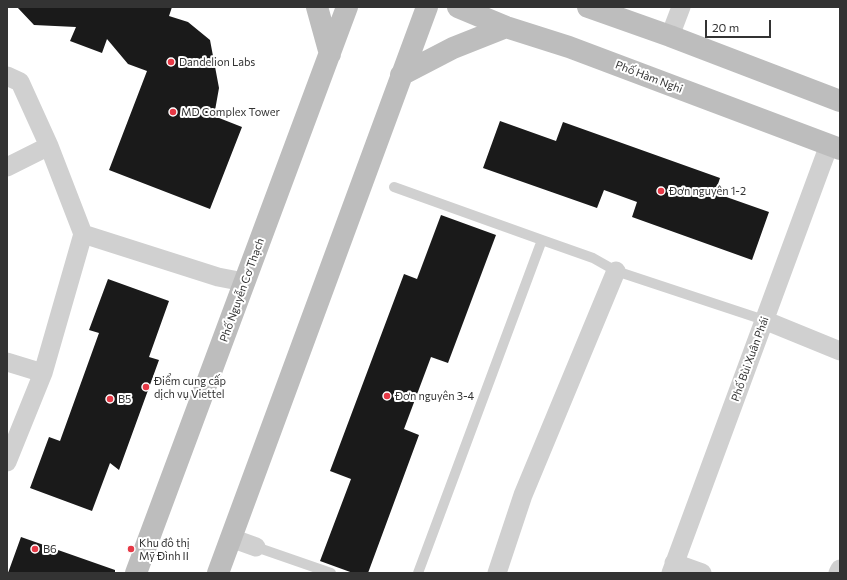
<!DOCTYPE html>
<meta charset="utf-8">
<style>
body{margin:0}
#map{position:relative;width:847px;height:580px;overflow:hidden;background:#fff;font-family:Commissioner,sans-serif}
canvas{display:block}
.frame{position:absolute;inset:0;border:8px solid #333;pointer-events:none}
.scale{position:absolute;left:705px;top:20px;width:66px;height:18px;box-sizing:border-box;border:2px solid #333;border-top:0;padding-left:5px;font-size:12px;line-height:14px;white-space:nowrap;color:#333;-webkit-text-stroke:3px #fff;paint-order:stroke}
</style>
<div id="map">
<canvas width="847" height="580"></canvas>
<div class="frame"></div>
<div class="scale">20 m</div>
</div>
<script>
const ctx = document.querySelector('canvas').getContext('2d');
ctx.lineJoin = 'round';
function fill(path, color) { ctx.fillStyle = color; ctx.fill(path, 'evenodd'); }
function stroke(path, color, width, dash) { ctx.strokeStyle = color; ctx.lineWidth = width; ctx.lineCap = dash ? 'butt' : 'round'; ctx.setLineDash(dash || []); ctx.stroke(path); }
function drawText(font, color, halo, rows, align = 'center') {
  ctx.font = font + ' Commissioner,sans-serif'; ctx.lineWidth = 4; ctx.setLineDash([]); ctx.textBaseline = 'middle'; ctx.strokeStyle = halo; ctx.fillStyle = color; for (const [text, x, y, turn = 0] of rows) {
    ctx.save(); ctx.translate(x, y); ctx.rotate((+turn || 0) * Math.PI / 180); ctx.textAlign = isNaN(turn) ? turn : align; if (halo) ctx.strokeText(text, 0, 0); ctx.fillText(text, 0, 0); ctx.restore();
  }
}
const building = new Path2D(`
 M 17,7 L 172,7 L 169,16 L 188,22 L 210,40 L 219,88 L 214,116 L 242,127 L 210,209 L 109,170 L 147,71 L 128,64 L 107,39 L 102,53 L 70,41 L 76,27 L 34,25 Z
 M 500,121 L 556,141 L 563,122 L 720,178 L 715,193 L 769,212 L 752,260 L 632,217 L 637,202 L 604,190 L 597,208 L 483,168 Z
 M 441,215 L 496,235 L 448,363 L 431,357 L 404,429 L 419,435 L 368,573 L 353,573 L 320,561 L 351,479 L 330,471 L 404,274 L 417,279 Z
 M 108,279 L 169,301 L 149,357 L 159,360 L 119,470 L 110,463 L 92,511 L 30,488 L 49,437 L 60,441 L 99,333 L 89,330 Z
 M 21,537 L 115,570 L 115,573 L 8,573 Z`);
const lane = new Path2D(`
 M 394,187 L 542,240
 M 256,547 L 331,573
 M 418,573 L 542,240 L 593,258 L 616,271 L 764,320`);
const street = new Path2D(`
 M 670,36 L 681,7
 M 7,76 L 20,82 L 49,146 L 83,234 L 43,373 L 7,462
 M 7,167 L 49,146
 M 83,234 L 218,277 L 244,282
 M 764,320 L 840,351
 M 7,362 L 43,373
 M 231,538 L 256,547
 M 674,563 L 702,573
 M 497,573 L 523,495 L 616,271
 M 671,573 L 829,145
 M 838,573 L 840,569`);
const secondary = new Path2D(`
 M 317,7 L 330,54
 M 458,7 L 506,27 L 569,47 L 840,149
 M 588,7 L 670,36 L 840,101
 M 401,75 L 453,48 L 506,27
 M 136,573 L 347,7
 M 218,573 L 427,7`);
const markers = [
 [171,62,4,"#e63946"],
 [173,112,4,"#e63946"],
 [661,191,4,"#e63946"],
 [146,387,4,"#e63946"],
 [387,396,4,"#e63946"],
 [110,399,4,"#e63946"],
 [35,549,4,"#e63946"],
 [131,549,4,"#e63946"]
];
const poiNames = [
 ["Dandelion Labs",179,62],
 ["MD Complex Tower",181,112],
 ["Đơn nguyên 1-2",669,191],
 ["Điểm cung cấp",154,381],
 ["dịch vụ Viettel",154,394],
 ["Đơn nguyên 3-4",395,396],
 ["B5",118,399],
 ["Khu đô thị",139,543],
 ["Mỹ Đình II",139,556],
 ["B6",43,549]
];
const streetNames = [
 ["Phố Hàm Nghi",649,77,21],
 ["Phố Nguyễn Cơ Thạch",242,290,-70],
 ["Phố Bùi Xuân Phái",750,359,-70]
];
fill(building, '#1a1a1a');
stroke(lane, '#d0d0d0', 10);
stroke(street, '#d0d0d0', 19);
stroke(secondary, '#bdbdbd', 22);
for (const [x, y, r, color] of markers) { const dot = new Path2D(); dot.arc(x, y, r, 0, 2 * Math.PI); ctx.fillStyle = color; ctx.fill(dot); stroke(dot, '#fff', 1.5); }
drawText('11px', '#333', '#fff', poiNames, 'left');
drawText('11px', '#333', '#fff', streetNames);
</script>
